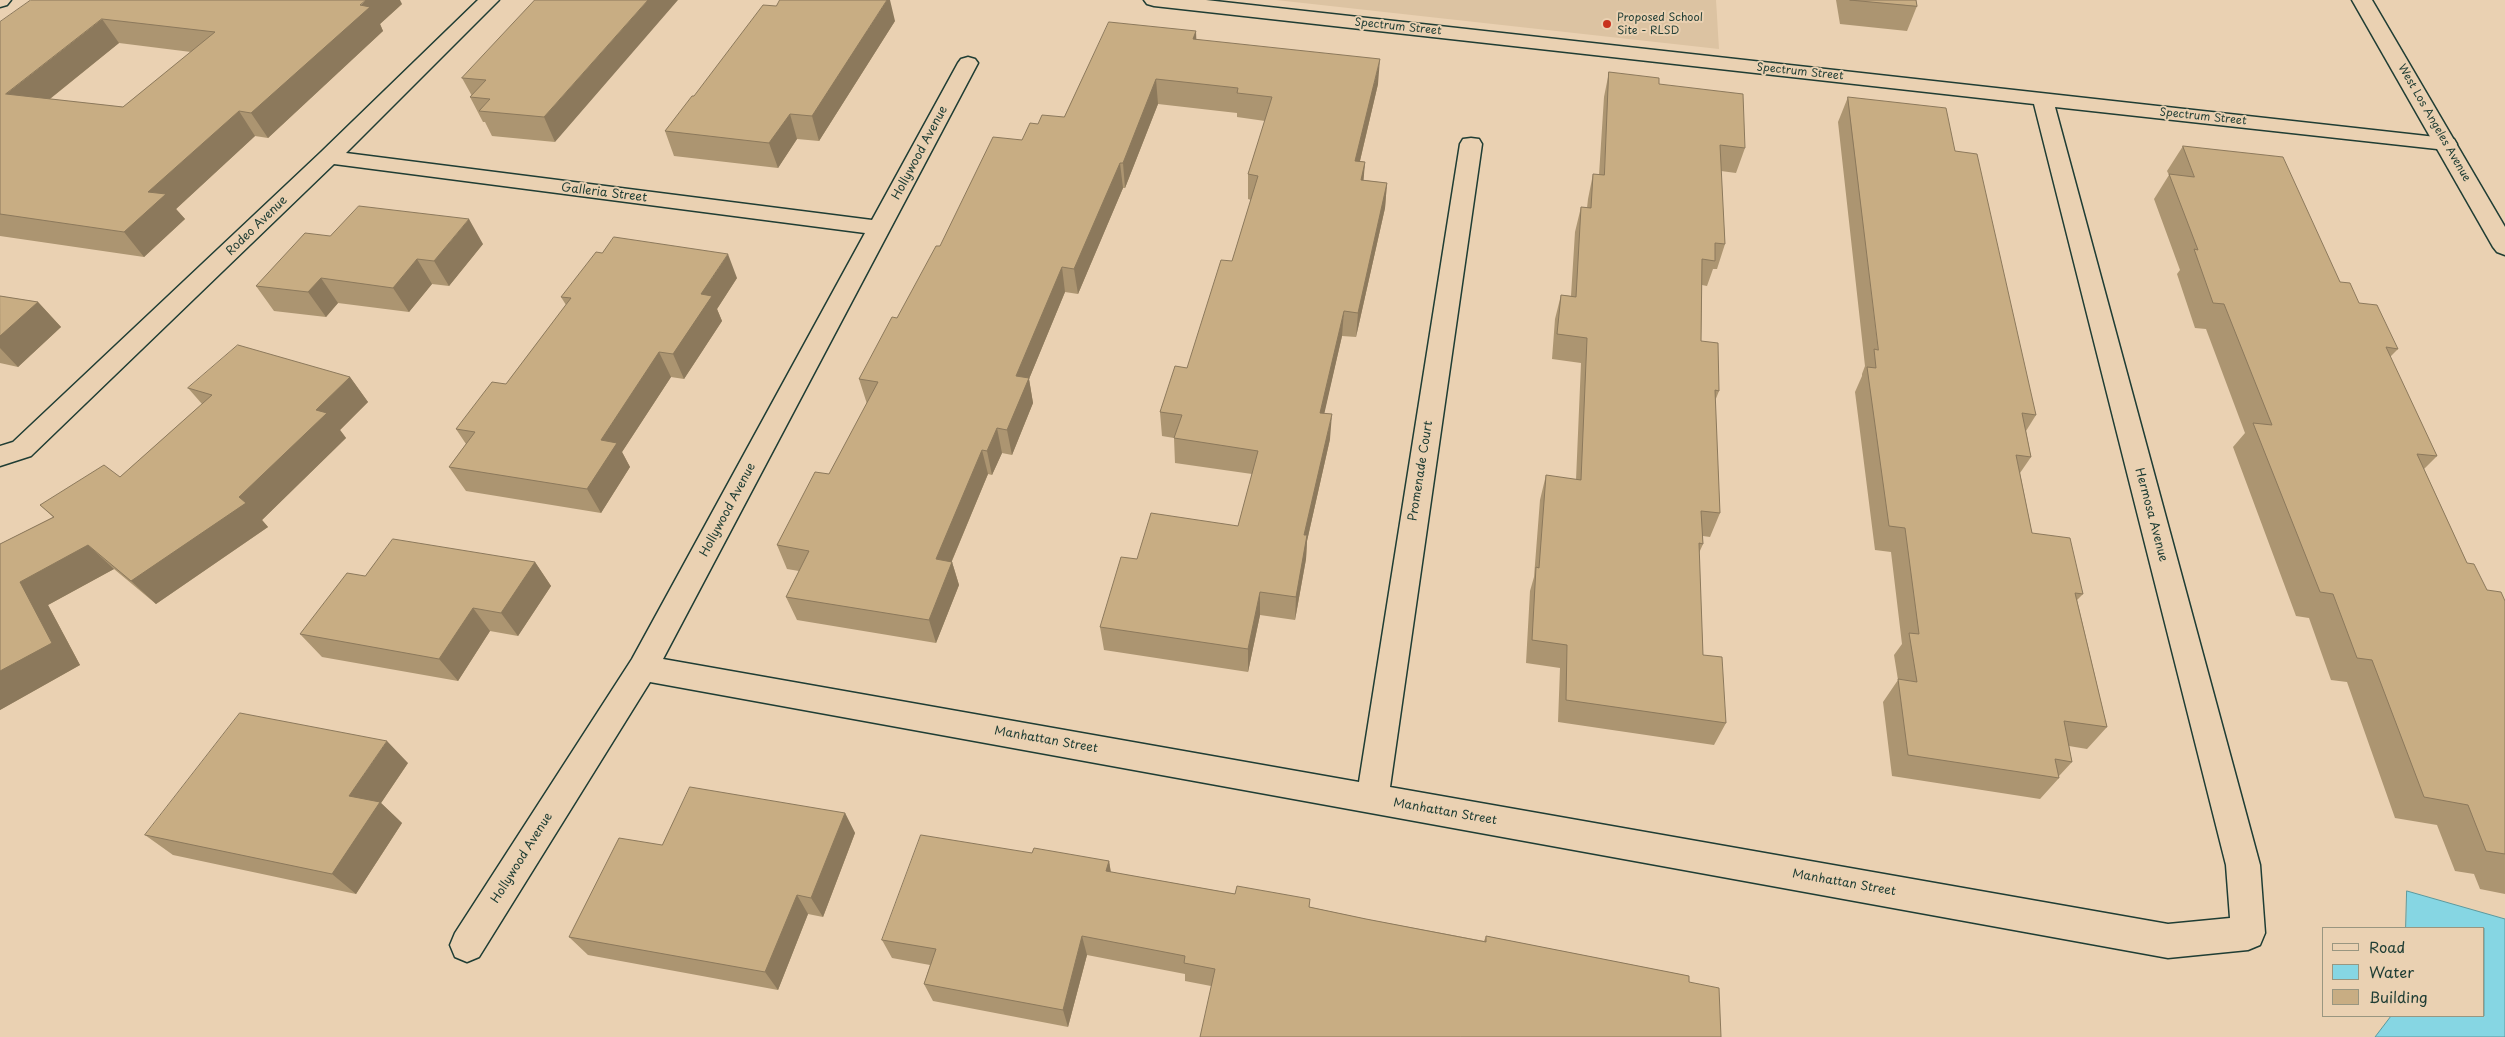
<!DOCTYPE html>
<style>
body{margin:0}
#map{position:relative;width:2505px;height:1037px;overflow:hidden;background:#ead1b2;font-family:"Playpen Sans",sans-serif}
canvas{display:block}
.legend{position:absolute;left:2322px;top:927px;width:162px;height:90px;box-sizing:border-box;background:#ead1b2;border:1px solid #999680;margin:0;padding:6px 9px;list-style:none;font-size:15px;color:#1f3d34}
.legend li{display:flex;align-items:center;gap:10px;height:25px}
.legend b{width:25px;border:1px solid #999680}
</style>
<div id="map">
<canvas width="2505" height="1037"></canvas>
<ul class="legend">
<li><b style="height:6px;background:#ead1b2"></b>Road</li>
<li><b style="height:14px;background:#86d6e3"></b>Water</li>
<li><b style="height:14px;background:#c8ad83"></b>Building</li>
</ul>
</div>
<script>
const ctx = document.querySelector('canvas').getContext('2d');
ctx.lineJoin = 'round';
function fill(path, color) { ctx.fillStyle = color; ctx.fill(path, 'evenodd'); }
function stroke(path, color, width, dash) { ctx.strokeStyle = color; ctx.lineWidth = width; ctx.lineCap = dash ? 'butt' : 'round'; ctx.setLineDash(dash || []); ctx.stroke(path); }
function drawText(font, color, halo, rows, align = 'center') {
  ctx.font = font + ' "Playpen Sans",sans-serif'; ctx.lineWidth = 4; ctx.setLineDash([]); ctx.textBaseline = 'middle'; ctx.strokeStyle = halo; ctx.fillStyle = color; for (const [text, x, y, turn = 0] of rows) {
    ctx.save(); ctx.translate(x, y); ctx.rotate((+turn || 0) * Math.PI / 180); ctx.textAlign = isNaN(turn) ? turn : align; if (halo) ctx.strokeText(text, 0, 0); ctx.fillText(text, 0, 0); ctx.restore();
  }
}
const built = new Path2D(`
 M 1276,0 L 1716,0 L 1719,49 Z`);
const water = new Path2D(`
 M 2407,891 L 2505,919 L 2505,1037 L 2375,1037 L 2391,1016 L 2484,1016 L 2484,928 L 2406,928 Z`);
const minor = new Path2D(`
 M 0,0 L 11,0 L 7,5 L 0,7 Z
 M 478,0 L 499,0 L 346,153 L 872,220 L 958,63 L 961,59 L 968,57 L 975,59 L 978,63 L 663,659 L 1359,782 L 1460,144 L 1463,139 L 1471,138 L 1479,139 L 1482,144 L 1390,787 L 2168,924 L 2230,918 L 2226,865 L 2034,104 L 1154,6 L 1147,4 L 1144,0 L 1206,0 L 2454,139 L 2457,144 L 2454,149 L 2446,150 L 2055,107 L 2260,865 L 2265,933 L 2260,945 L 2248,950 L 2168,958 L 650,682 L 479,957 L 467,962 L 455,957 L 450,945 L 455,933 L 632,659 L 865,233 L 334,164 L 31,456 L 0,466 L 0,446 L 13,442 L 321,152 Z`);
const tertiary = new Path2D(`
 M 2352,0 L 2372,0 L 2505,227 L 2505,255 L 2497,252 L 2493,247 Z`);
const wall = new Path2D(`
 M 535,0 L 555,142 L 492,136 L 485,122 L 483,122 L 470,97 L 472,96 L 462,78 Z
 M 1836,0 L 1916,0 L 1917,6 L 1907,31 L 1840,24 Z
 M 402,4 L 380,24 L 383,31 L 268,138 L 255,136 L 176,209 L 185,219 L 144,257 L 0,236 L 0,22 ZM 119,43 L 191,52 L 123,107 L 50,99 Z
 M 895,21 L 819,141 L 797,139 L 778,168 L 674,156 L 665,131 L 694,96 Z
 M 1196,31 L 1196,39 L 1378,84 L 1360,161 L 1365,162 L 1363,180 L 1387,183 L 1385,208 L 1356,337 L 1342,336 L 1324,413 L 1330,439 L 1307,541 L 1306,559 L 1295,620 L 1260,615 L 1248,672 L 1104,650 L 1100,627 L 1137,559 L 1238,526 L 1252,474 L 1175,463 L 1174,438 L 1162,436 L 1160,412 L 1187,368 L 1232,261 L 1251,200 L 1248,199 L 1248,174 L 1265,121 L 1237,117 L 1237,113 L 1158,104 L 1125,188 L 1123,188 L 1078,294 L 1065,292 L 1029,379 L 1033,403 L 1012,455 L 1002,453 L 992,475 L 988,474 L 952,561 L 952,562 L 959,585 L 936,643 L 797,620 L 786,597 L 799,571 L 787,569 L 777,545 L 829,474 L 867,404 L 859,379 L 897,318 L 940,246 L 1022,140 L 1038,124 L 1064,117 Z
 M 1609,72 L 1659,84 L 1745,148 L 1736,173 L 1721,171 L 1725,244 L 1717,269 L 1713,269 L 1707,286 L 1702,285 L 1701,341 L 1719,391 L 1715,401 L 1720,513 L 1710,537 L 1703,536 L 1703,544 L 1699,553 L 1703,655 L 1726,723 L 1714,745 L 1558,722 L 1560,668 L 1526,663 L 1530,591 L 1534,577 L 1540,500 L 1546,475 L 1576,480 L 1581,363 L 1552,359 L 1555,319 L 1561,295 L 1571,296 L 1575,232 L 1581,207 L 1587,208 L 1588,199 L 1593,174 L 1599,175 L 1604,97 Z
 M 1848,97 L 1955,151 L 2036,415 L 2026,431 L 2031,457 L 2020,473 L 2032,533 L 2083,594 L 2077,600 L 2107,727 L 2087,749 L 2069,746 L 2072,762 L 2059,776 L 2059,778 L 2040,799 L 1892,776 L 1883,702 L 1898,680 L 1894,655 L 1902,644 L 1891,552 L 1875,550 L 1855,392 L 1862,376 L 1862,374 L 1865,366 L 1838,122 Z
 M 2183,146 L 2340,282 L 2359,303 L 2398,349 L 2390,357 L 2437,456 L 2424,469 L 2467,563 L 2487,590 L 2505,601 L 2505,894 L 2480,889 L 2474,874 L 2455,871 L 2437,825 L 2395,818 L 2347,682 L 2331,680 L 2309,618 L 2296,616 L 2233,447 L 2245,433 L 2206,329 L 2195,328 L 2177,274 L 2180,270 L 2154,199 L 2169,175 L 2167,171 Z
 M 330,236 L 483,244 L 449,286 L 432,284 L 409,312 L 338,303 L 326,317 L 274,311 L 256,286 Z
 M 737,278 L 717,309 L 722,321 L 684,379 L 671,377 L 622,452 L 630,467 L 601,513 L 466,491 L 449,467 L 466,444 L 456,429 L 506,384 L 566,305 L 561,297 Z
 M 0,296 L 38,302 L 61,327 L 18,367 L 0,363 Z
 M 350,377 L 368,402 L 340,430 L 346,438 L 262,520 L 268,527 L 156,604 L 114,569 L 48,605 L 80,665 L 0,710 L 0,544 L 53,517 L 40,505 L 120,477 L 202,404 L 188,388 Z
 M 535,562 L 551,586 L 518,636 L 490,631 L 458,681 L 322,657 L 300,634 L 365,576 Z
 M 408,763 L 381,803 L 402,823 L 356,894 L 173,855 L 145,835 Z
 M 845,813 L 855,833 L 823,917 L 808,914 L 778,990 L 588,955 L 569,937 L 662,845 Z
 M 1032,853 L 1109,861 L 1111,872 L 1310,907 L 1366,919 L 1484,941 L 1486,936 L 1689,976 L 1211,986 L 1185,981 L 1185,974 L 1087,955 L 1068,1027 L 933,1001 L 924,984 L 930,965 L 892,958 L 882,940 Z`);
const shadedWall = new Path2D(`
 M 366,0 L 400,0 L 402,4 L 380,24 L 383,31 L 268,138 L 251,113 Z
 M 648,0 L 678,0 L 555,142 L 544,117 Z
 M 887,0 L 890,0 L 895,21 L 819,141 L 812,116 Z
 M 102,19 L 119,43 L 26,118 L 6,94 Z
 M 1196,31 L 1197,56 L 1193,39 Z
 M 1380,59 L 1378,84 L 1354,186 L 1355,161 Z
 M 1156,79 L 1158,104 L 1125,188 L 1123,163 Z
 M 239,111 L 255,136 L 176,209 L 185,219 L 144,257 L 124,232 L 148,192 Z
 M 790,114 L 797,139 L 778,168 L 769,143 Z
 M 1365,162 L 1363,187 L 1361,180 Z
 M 1120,163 L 1123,188 L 1078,294 L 1074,269 Z
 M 1387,183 L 1385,208 L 1356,337 L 1358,313 Z
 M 469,219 L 483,244 L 449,286 L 434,261 Z
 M 728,254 L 737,278 L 717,309 L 722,321 L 684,379 L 673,354 L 701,294 Z
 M 417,259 L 432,284 L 409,312 L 393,288 Z
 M 1062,267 L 1065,292 L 1029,379 L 1033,403 L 1012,455 L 1007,430 L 1016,376 Z
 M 321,278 L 338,303 L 326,317 L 308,292 Z
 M 38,302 L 61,327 L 18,367 L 0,348 L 0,336 Z
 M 1344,311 L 1342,336 L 1319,437 L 1320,413 Z
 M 659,352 L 671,377 L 622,452 L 630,467 L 601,513 L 587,489 L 601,440 Z
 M 350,377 L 368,402 L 340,430 L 346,438 L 262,520 L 268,527 L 156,604 L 131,581 L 239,497 L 316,410 Z
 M 1332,414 L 1330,439 L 1307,541 L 1306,559 L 1295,620 L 1296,597 L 1304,535 Z
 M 997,428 L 1002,453 L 992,475 L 987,451 Z
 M 982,450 L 988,474 L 943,582 L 936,559 Z
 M 88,545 L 114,569 L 48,605 L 80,665 L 0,710 L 0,671 L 20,582 Z
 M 535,562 L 551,586 L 518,636 L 501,613 Z
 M 952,562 L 959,585 L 936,643 L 929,620 Z
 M 1260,592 L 1260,615 L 1248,672 L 1248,649 Z
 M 473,608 L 490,631 L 458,681 L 439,659 Z
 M 387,741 L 408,763 L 381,803 L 402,823 L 356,894 L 332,874 L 349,796 Z
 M 845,813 L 855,833 L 823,917 L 811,898 Z
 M 1109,861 L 1112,881 L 1106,871 Z
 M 797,895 L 808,914 L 778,990 L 765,972 Z
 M 1082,936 L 1087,955 L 1068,1027 L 1063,1010 Z`);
const building = new Path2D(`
 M 31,0 L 366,0 L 360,5 L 370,7 L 251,113 L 239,111 L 148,192 L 166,194 L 124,232 L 0,214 L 0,22 ZM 102,19 L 215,32 L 123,107 L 6,94 Z
 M 535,0 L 648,0 L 544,117 L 479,111 L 490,99 L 470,97 L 486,80 L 462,78 Z
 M 780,0 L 887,0 L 812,116 L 790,114 L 769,143 L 665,131 L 692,96 L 694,96 L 763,5 L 776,6 Z
 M 1850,0 L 1916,0 L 1917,6 Z
 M 1109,22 L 1196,31 L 1193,39 L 1380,59 L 1355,161 L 1365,162 L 1361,180 L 1387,183 L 1358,313 L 1344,311 L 1320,413 L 1332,414 L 1304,535 L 1307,535 L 1296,597 L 1260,592 L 1248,649 L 1100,627 L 1121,557 L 1137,559 L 1151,513 L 1238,526 L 1258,451 L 1174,438 L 1182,415 L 1160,412 L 1175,366 L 1187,368 L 1221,260 L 1232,261 L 1258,176 L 1248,174 L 1272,97 L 1237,93 L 1238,88 L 1156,79 L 1123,163 L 1120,163 L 1074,269 L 1062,267 L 1024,357 L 1016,376 L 1029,378 L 1007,430 L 997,428 L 987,451 L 982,450 L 936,559 L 952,562 L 929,620 L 786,597 L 809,551 L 777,545 L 815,472 L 829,474 L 878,382 L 859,379 L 892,317 L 897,318 L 936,246 L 940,246 L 993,137 L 1022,140 L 1030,123 L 1038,124 L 1042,115 L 1064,117 Z
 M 1609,72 L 1659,78 L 1659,84 L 1743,94 L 1745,148 L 1720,145 L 1725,244 L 1715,243 L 1715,261 L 1702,259 L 1701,341 L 1718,343 L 1719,391 L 1715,390 L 1720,513 L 1701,511 L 1703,544 L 1699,543 L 1703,655 L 1722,657 L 1726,723 L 1566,700 L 1567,645 L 1532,640 L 1536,567 L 1539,568 L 1546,475 L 1581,480 L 1587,338 L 1557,334 L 1561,295 L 1576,297 L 1581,207 L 1591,208 L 1593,174 L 1604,175 Z
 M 1848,97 L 1946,108 L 1955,151 L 1977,154 L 2036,415 L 2022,413 L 2031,457 L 2016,455 L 2032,533 L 2070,538 L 2083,594 L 2075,593 L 2107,727 L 2064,721 L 2072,762 L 2055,759 L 2059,778 L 1908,755 L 1898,679 L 1917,682 L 1909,633 L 1919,634 L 1905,528 L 1889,526 L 1867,367 L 1876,368 L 1874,349 L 1878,350 Z
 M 2183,146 L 2283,157 L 2340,282 L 2350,283 L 2359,303 L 2377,305 L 2398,349 L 2386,347 L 2437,456 L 2417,454 L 2467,563 L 2474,564 L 2487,590 L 2501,592 L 2505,601 L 2505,854 L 2486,851 L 2468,805 L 2424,797 L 2372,660 L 2357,658 L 2333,594 L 2320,592 L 2253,423 L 2272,425 L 2224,304 L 2213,303 L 2194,249 L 2198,250 L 2169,174 L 2194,177 Z
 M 359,206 L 469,219 L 434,261 L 417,259 L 393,288 L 321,278 L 308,292 L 256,286 L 305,233 L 330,236 Z
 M 614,237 L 728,254 L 701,294 L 712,296 L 673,354 L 659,352 L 601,440 L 617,443 L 587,489 L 449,467 L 475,432 L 456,429 L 492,382 L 506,384 L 571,298 L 561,297 L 596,252 L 602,253 Z
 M 0,296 L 38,302 L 0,336 Z
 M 238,345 L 350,377 L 316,410 L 327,413 L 239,497 L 246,503 L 131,581 L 88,545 L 20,582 L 52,643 L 0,671 L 0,544 L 54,517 L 40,505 L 104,465 L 120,477 L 212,395 L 188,388 Z
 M 393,539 L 535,562 L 501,613 L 473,608 L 439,659 L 300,634 L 347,573 L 365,576 Z
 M 240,713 L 387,741 L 349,796 L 380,802 L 332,874 L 145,835 Z
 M 690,787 L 845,813 L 811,898 L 797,895 L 765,972 L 569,937 L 619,838 L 662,845 Z
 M 921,835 L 1032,853 L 1034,848 L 1109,861 L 1106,871 L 1235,894 L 1237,886 L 1310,899 L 1309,907 L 1366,919 L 1486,942 L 1486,936 L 1689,976 L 1689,982 L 1719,988 L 1721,1037 L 1200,1037 L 1215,969 L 1184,963 L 1185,956 L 1082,936 L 1063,1010 L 924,984 L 936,949 L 882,940 Z`);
const markers = [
 [1607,24,5,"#c8321e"]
];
const farPoinames = [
 ["Proposed School",1617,18],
 ["Site - RLSD",1617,31]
];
const farStreetnames = [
 ["Spectrum Street",1398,27,6],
 ["Spectrum Street",1800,72,6],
 ["Spectrum Street",2203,117,6],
 ["West Los Angeles Avenue",2434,123,60]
];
const streetNames = [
 ["Hollywood Avenue",920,153,-62],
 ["Galleria Street",604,193,7],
 ["Rodeo Avenue",257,226,-44],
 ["Promenade Court",1421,471,-81],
 ["Hollywood Avenue",728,510,-62],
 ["Hermosa Avenue",2151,515,75],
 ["Manhattan Street",1046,740,10],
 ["Manhattan Street",1445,812,10],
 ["Hollywood Avenue",522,858,-58],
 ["Manhattan Street",1844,883,10]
];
fill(built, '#dcc3a2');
fill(water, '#86d6e3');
stroke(water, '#5d999d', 1);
stroke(minor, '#1f3d34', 3);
stroke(tertiary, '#1f3d34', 3);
fill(minor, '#ead1b2');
fill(tertiary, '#ead1b2');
fill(wall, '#ac9571');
fill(shadedWall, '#8c795c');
fill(building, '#c8ad83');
stroke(building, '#8c795c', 1);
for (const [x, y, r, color] of markers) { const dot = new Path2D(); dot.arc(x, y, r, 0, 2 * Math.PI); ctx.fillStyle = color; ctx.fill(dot); stroke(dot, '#ead1b2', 2); }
drawText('11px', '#1f3d34', '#ead1b2', farPoinames, 'left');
drawText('11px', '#1f3d34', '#ead1b2', farStreetnames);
drawText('12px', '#1f3d34', '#ead1b2', streetNames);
</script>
